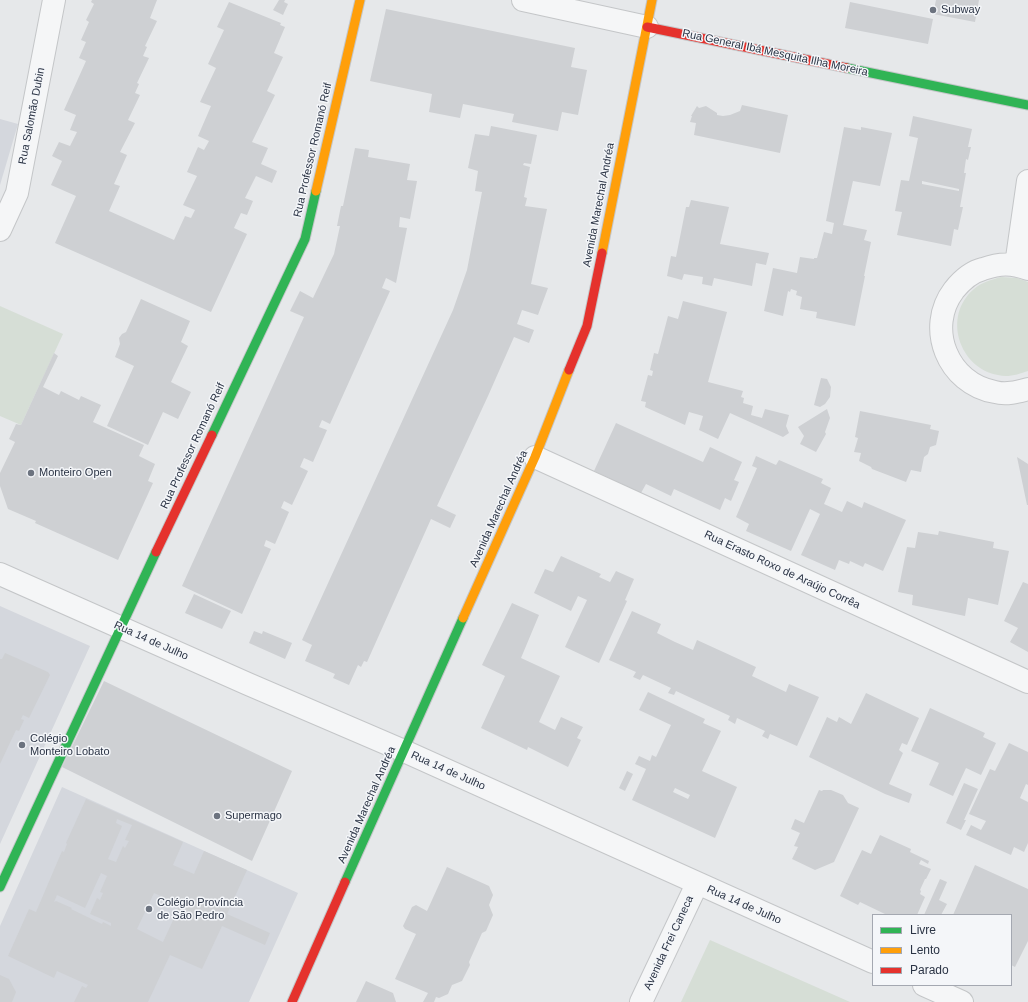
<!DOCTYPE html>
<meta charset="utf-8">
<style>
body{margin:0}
#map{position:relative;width:1028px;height:1002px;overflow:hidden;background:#e6e8ea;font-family:Helvetica,sans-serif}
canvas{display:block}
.legend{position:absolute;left:872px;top:914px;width:140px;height:72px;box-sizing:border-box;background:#f4f6f9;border:1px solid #a4a8b1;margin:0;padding:5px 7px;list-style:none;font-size:12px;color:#2b3445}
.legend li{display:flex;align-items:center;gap:8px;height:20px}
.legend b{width:20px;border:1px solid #a4a8b1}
</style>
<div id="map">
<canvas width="1028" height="1002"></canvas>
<ul class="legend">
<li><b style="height:5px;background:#30b455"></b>Livre</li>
<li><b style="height:5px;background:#ff9f0a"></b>Lento</li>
<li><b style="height:5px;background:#e5322d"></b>Parado</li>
</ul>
</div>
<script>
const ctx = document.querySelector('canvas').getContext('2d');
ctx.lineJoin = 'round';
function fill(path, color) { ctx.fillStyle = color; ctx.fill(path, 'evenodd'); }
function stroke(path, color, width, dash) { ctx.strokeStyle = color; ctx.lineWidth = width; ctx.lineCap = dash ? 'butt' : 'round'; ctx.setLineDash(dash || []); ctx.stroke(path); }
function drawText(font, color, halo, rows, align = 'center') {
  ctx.font = font + ' Helvetica,sans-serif'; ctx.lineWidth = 3; ctx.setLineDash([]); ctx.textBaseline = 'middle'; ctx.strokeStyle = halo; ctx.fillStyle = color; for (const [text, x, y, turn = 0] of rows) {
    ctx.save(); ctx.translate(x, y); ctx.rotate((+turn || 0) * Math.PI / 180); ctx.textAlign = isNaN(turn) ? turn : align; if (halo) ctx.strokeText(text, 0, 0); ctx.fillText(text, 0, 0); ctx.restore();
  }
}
const built = new Path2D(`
 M 0,119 L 18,124 L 0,185 Z
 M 0,606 L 90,646 L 0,844 Z
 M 62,787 L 298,893 L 249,1002 L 0,1002 L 0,926 Z`);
const green = new Path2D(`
 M 1001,277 L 1017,278 L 1028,282 L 1028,371 C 1019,374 1008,378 998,375 C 959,368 942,316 974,289 C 982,282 991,280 1001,277 Z
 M 0,306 L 63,334 L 21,425 L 0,416 Z
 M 710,940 L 850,1002 L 681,1002 Z`);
const building = new Path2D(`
 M 92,0 L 157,0 L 150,18 L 157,21 L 145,46 L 147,47 L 143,56 L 149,58 L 137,83 L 139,84 L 135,93 L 140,95 L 128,120 L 135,123 L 120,152 L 127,155 L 114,184 L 120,186 L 109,211 L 174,240 L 185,216 L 191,218 L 195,210 L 183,205 L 197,176 L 187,172 L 198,147 L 204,150 L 209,141 L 198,136 L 211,106 L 200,102 L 216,68 L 208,64 L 224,30 L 217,27 L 229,2 L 281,23 L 280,25 L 285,27 L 274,53 L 283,57 L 267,91 L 275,95 L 252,142 L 268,148 L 261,164 L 277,171 L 272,183 L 256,176 L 245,198 L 253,201 L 247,215 L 241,213 L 234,228 L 247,234 L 211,312 L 55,243 L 76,196 L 51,185 L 62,161 L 52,156 L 59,142 L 70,146 L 77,132 L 70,130 L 76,115 L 64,110 L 86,61 L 79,58 L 86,42 L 81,40 L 89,22 L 86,20 L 94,4 L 91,2 Z
 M 279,0 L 285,0 L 284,2 L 288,4 L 283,15 L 273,10 Z
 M 936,0 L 979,0 L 975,22 L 933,14 Z
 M 850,2 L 933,19 L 928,44 L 845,28 Z
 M 386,9 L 575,48 L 571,67 L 587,70 L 578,115 L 562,112 L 558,131 L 512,122 L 514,114 L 463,104 L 460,118 L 429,112 L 432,94 L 370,81 Z
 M 742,105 L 788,115 L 780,153 L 694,135 L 696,123 L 690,122 L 692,116 L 691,116 L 697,106 L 699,108 L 706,106 L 717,113 L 717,115 L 723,116 L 730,115 L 740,111 Z
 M 913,116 L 972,129 L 968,147 L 971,147 L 968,160 L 966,159 L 964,173 L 966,173 L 960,207 L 963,207 L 958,230 L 954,229 L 951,246 L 897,235 L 902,212 L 895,211 L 901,180 L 909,181 L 918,138 L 909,136 ZM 922,181 L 959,189 L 959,191 L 922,184 Z
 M 491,126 L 537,135 L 531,164 L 524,163 L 523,165 L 530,167 L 524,197 L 527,198 L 525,206 L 547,209 L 531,284 L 548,288 L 538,315 L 522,310 L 517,324 L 534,330 L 529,343 L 514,337 L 488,396 L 437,506 L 456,515 L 450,528 L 431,519 L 367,662 L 364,661 L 361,667 L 358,665 L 349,685 L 333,678 L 335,674 L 305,661 L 312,645 L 302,640 L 453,310 L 467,270 L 482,192 L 475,191 L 478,171 L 468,168 L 475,134 L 489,136 Z
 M 844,127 L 861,130 L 861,127 L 892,133 L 880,186 L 853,181 L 843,225 L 867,230 L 864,240 L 871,242 L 864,276 L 865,276 L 855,326 L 816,318 L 817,312 L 800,309 L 802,297 L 796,295 L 797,291 L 791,289 L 790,292 L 788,291 L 783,316 L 764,311 L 773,268 L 797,273 L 800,257 L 814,259 L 814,258 L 817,258 L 824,232 L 832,234 L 834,223 L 826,221 Z
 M 355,148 L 369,150 L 368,157 L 410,164 L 407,180 L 417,181 L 410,219 L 400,217 L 399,227 L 407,228 L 396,283 L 386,278 L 382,288 L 390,291 L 330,424 L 322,420 L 319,427 L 327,430 L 313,462 L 304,458 L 300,467 L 308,471 L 292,505 L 284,501 L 281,508 L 289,512 L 275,544 L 266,540 L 264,546 L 271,549 L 242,614 L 182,586 L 304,317 L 290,311 L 300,291 L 313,298 L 334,254 L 340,226 L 337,226 L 341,206 L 343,206 Z
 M 691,200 L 729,207 L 720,244 L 769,253 L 766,265 L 756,263 L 752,286 L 714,278 L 712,286 L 702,284 L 703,277 L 684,274 L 682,280 L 667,276 L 671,256 L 676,257 L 686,207 L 689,207 Z
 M 141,299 L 190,321 L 181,342 L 188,346 L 171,382 L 191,392 L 178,419 L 163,412 L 148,445 L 107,426 L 134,366 L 115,357 L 120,344 L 119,338 L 122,334 L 126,332 Z
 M 683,301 L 727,312 L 708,382 L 743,391 L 741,397 L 744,398 L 743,403 L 753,406 L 751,415 L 762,418 L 765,409 L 789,415 L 786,426 L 789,433 L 783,437 L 730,413 L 718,439 L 699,430 L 703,416 L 689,412 L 685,425 L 645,407 L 646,402 L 641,401 L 648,375 L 652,376 L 653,371 L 650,370 L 654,353 L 658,354 L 668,316 L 678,319 Z
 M 54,353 L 58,356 L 43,387 L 59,395 L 61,391 L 79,400 L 81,396 L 101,405 L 93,422 L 144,445 L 139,456 L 155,464 L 148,481 L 153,483 L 118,560 L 35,523 L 36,521 L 8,509 L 0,486 L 0,473 L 15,442 L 9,439 L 16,424 L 21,425 Z
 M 821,378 L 827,379 L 831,387 L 830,397 L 825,404 L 820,407 L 814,405 Z
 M 827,409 L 830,418 L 825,432 L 826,434 L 816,452 L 800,444 L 804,436 L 798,427 Z
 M 860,411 L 931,425 L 930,429 L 939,431 L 936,445 L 930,447 L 928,454 L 924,457 L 921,472 L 911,470 L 906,482 L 872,469 L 871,467 L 859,461 L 861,453 L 854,452 L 858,438 L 855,437 Z
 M 616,423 L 703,462 L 710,447 L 742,462 L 734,480 L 739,482 L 731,501 L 725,498 L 720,510 L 674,489 L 671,496 L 646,484 L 641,493 L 594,471 Z
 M 756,456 L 776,465 L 779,460 L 823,479 L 821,483 L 831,488 L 824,504 L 842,512 L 847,501 L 862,508 L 864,502 L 906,520 L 883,571 L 865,563 L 863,567 L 850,561 L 849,564 L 839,560 L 835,570 L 801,555 L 820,514 L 810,509 L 791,551 L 746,531 L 749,524 L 736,517 L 757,468 L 752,466 Z
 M 1017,457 L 1028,464 L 1028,505 L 1027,505 Z
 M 939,531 L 994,542 L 993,548 L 1009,551 L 998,605 L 968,598 L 965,616 L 912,605 L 913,595 L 898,592 L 907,547 L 915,548 L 918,532 L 938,535 Z
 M 561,556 L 601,574 L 599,577 L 610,582 L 616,571 L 634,579 L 625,600 L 627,601 L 599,663 L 565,647 L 587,600 L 578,596 L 571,611 L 534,593 L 545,569 L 553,572 Z
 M 1023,582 L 1028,584 L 1028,652 L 1010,642 L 1018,628 L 1004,621 Z
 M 194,594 L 231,611 L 222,629 L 185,613 Z
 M 512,603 L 539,615 L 521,658 L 560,676 L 539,722 L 555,730 L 561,717 L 583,727 L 577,738 L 581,740 L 568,767 L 528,747 L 527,750 L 481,728 L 505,676 L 482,665 Z
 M 632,611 L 661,624 L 657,633 L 675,642 L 693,650 L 697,640 L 756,667 L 752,676 L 786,692 L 789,684 L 819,697 L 797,746 L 770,734 L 768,739 L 762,736 L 765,731 L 737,718 L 735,724 L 728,720 L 730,716 L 676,691 L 674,695 L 668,693 L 671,688 L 643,675 L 640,680 L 633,677 L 636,672 L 609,660 Z
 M 254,631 L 262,634 L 263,631 L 292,643 L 285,659 L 249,643 Z
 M 5,653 L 48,672 L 50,675 L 29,718 L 23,715 L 21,719 L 24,720 L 19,731 L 16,730 L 0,764 L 0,659 L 2,659 Z
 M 104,681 L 292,771 L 252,861 L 62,767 Z
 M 648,692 L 705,719 L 703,723 L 721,731 L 702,771 L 737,787 L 715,838 L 632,800 L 646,769 L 635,764 L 639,756 L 650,761 L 652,755 L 656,757 L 671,725 L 639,710 ZM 675,788 L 690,795 L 688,799 L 673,792 Z
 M 866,693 L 919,718 L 907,745 L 902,743 L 899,750 L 903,753 L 889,784 L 912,794 L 909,803 L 885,794 L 809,757 L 827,717 L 837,722 L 839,717 L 851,724 Z
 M 930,708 L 985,733 L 983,737 L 996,743 L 981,775 L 966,768 L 953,796 L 929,785 L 939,763 L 911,751 Z
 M 1009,743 L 1028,752 L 1028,785 L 1026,784 L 1020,798 L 1028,802 L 1028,843 L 1024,852 L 1014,847 L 1011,855 L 966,835 L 971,825 L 981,830 L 986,821 L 969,814 L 990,769 L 995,771 Z
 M 627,771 L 633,774 L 625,791 L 619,788 Z
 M 964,783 L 978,789 L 964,820 L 966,820 L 961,830 L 946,823 Z
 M 819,790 L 822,791 L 823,790 L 831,790 L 843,795 L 848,803 L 859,808 L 834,862 L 815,870 L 792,859 L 798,847 L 794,846 L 800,833 L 791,829 L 795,819 L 804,823 Z
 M 86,799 L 183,842 L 173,865 L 194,874 L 204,851 L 247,870 L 227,914 L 270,933 L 265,945 L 222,926 L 202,969 L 170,955 L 148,1002 L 74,1002 L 82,986 L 86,988 L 88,985 L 57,971 L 54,978 L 8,956 L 29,909 L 36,912 L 62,851 L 64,852 L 67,844 L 66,843 ZM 117,819 L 132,825 L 125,840 L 129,841 L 125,848 L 123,846 L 116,862 L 108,859 L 122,826 L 116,823 ZM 101,873 L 111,878 L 107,876 L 100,892 L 103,893 L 100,900 L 97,898 L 90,914 L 111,923 L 111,926 L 103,922 L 102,924 L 71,909 L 72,908 L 56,901 L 54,902 L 57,895 L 85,908 ZM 154,893 L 180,905 L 163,942 L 137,929 Z
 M 880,835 L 911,849 L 910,852 L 929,861 L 928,864 L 921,860 L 919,864 L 931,869 L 926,879 L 925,879 L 920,890 L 921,891 L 920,894 L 925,897 L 917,915 L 887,915 L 860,902 L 858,905 L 840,896 L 862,850 L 871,854 Z
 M 975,865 L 1028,889 L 1028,941 L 1015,967 L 1011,965 L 1011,915 L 953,915 Z
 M 447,867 L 489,886 L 493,895 L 489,905 L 493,915 L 486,931 L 482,933 L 469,962 L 470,965 L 462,981 L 452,985 L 448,994 L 439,998 L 436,997 L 434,1002 L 423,1002 L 428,993 L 395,979 L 416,934 L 405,929 L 403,926 L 412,907 L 416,905 L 427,911 Z
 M 940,879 L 947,882 L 939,900 L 947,904 L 941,915 L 924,915 Z
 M 0,975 L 9,979 L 16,992 L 12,1002 L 0,1002 Z
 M 366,981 L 393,993 L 396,1002 L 356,1002 Z`);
const street = new Path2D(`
 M 523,0 L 647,27
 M 0,230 L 17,193 L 54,0
 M 1016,265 L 1028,181
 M 1028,269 C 1012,263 1000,263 983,269 C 971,272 962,280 954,290 C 925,328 948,384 995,392 C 1006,395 1017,392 1028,389
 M 535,457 L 1028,682
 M 0,574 L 248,684 L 404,751 L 873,962
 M 924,985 L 962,1002
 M 641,1002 L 697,884`);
const fast = new Path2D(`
 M 847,68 L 1028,105
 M 212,435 L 305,239 L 316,191
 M 345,882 L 463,618
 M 0,887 L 156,552`);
const slow = new Path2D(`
 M 316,191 L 360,0
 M 602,253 L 652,0
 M 463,618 L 535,457 L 569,370`);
const jam = new Path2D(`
 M 647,27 L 847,68
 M 569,370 L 587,326 L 602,253
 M 156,552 L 212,435
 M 292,1002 L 345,882`);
const markers = [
 [933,10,4,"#6c737f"],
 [31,473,4,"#6c737f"],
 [22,745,4,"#6c737f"],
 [217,816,4,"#6c737f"],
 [149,909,4,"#6c737f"]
];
const poiNames = [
 ["Subway",941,10],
 ["Monteiro Open",39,473],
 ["Colégio",30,739],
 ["Monteiro Lobato",30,752],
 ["Supermago",225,816],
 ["Colégio Província",157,903],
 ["de São Pedro",157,916]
];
const streetNames = [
 ["Rua General Ibá Mesquita Ilha Moreira",775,53,12],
 ["Rua Salomão Dubin",32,116,-79],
 ["Rua Professor Romanó Reif",313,150,-77],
 ["Avenida Marechal Andréa",599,205,-79],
 ["Rua Professor Romanó Reif",193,446,-65],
 ["Avenida Marechal Andréa",499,509,-66],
 ["Rua Erasto Roxo de Araújo Corrêa",782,570,25],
 ["Rua 14 de Julho",151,641,24],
 ["Rua 14 de Julho",448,771,24],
 ["Avenida Marechal Andréa",367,805,-66],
 ["Rua 14 de Julho",744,905,24],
 ["Avenida Frei Caneca",669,943,-65]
];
fill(built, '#d4d7dd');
fill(green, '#d6ded6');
fill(building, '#ced0d3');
stroke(street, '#c4c6c8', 24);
stroke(fast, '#c4c6c8', 11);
stroke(slow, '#c4c6c8', 11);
stroke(jam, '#c4c6c8', 11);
stroke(street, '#f5f6f7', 22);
stroke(fast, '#30b455', 9);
stroke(slow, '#ff9f0a', 9);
stroke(jam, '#e5322d', 9);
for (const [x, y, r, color] of markers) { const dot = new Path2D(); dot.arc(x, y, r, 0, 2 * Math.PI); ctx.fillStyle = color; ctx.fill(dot); stroke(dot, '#f4f6f9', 1.5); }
drawText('11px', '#2b3445', '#f4f6f9', poiNames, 'left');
drawText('11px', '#2b3445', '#f4f6f9', streetNames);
</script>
